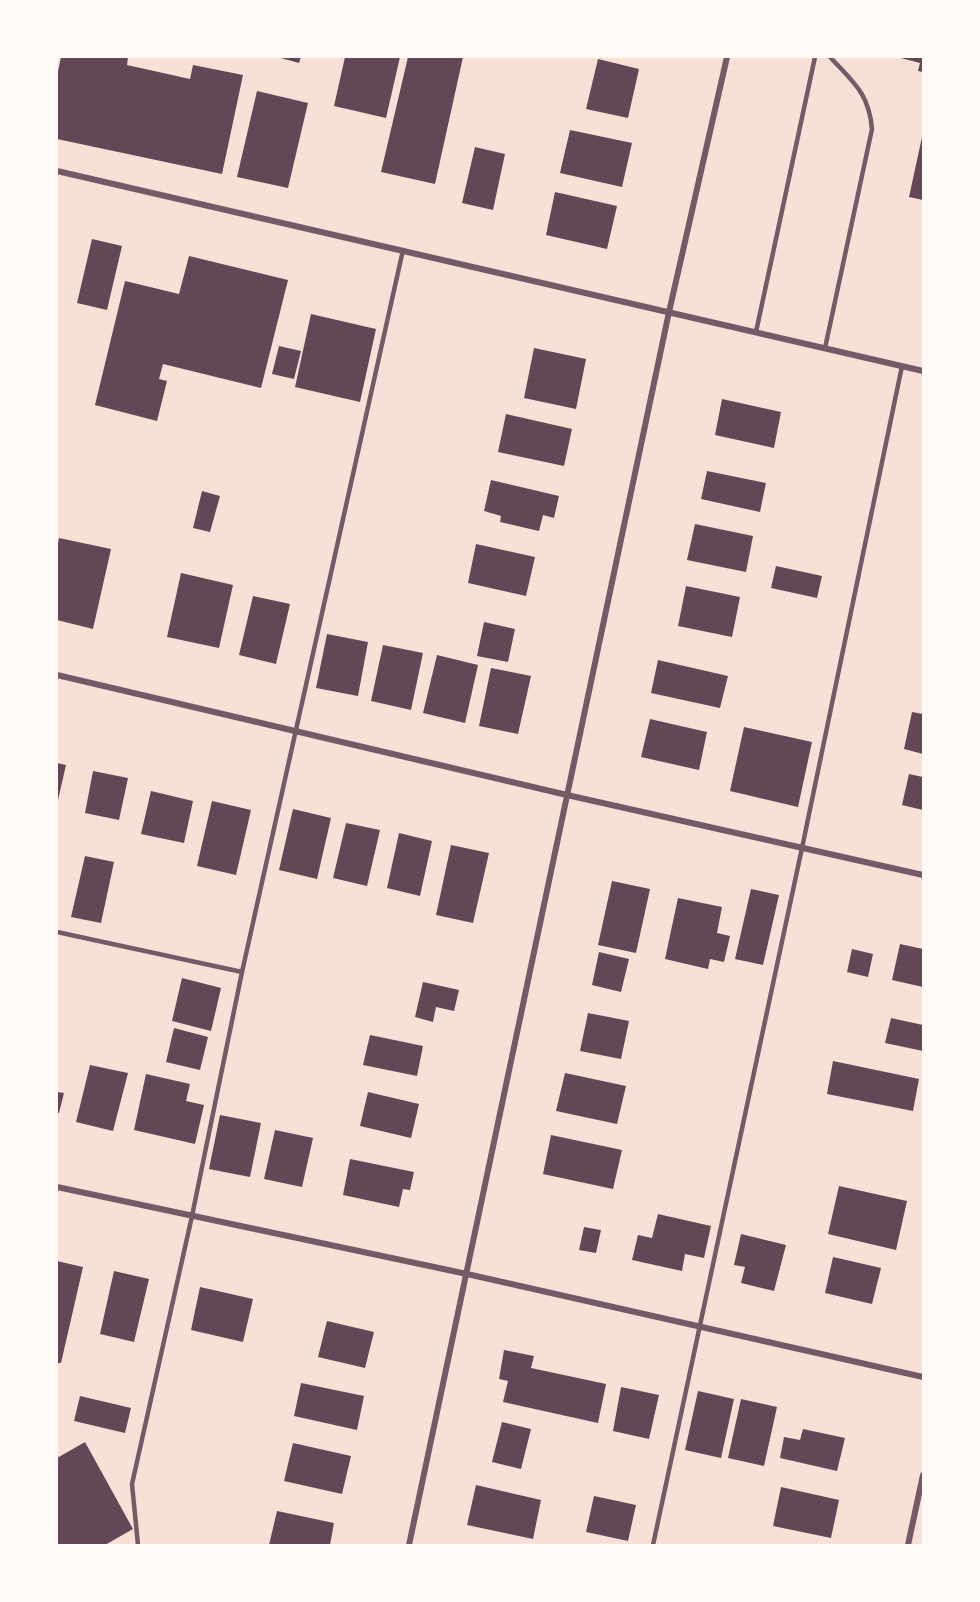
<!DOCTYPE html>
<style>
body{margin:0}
#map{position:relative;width:980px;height:1602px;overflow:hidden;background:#f7e1d7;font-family:Poppins,sans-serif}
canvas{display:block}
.frame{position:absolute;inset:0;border:58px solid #fffaf5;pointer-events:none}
</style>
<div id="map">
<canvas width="980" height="1602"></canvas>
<div class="frame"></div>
</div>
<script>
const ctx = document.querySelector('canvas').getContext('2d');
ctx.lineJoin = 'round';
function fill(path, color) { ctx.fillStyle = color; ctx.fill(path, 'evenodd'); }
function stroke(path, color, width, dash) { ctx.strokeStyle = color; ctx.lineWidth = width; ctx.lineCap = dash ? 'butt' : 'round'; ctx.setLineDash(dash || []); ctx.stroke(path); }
const building = new Path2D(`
 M 61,57 L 128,57 L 127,65 L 190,79 L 193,65 L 243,75 L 222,174 L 57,139 L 57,76 Z
 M 277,57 L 301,57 L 299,63 Z
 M 345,57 L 400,57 L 386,118 L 334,106 Z
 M 408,57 L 463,57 L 435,184 L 381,172 Z
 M 897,57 L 923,57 L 923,72 L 918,71 L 920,63 Z
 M 598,59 L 639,69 L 628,118 L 586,109 Z
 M 257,91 L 308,103 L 288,188 L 237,177 Z
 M 570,130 L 632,143 L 622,187 L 560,173 Z
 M 922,137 L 923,137 L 923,200 L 909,197 Z
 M 475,147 L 505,154 L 493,210 L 462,203 Z
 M 555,192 L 617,206 L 607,249 L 546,235 Z
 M 92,239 L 122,246 L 107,310 L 77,303 Z
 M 189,256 L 288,280 L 261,388 L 163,364 L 159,379 L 167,381 L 157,421 L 95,405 L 125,281 L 179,294 Z
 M 311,314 L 376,329 L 360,402 L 295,387 Z
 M 279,346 L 301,351 L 294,379 L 272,374 Z
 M 534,348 L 586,359 L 576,409 L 524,398 Z
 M 722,399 L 781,412 L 774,448 L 715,435 Z
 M 506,414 L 572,429 L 564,466 L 498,452 Z
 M 707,471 L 766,483 L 760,512 L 701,499 Z
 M 491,480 L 559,496 L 554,518 L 543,515 L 539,531 L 500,522 L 501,516 L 484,511 Z
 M 202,491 L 220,496 L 210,532 L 193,528 Z
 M 695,524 L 753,536 L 746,572 L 687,560 Z
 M 59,538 L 111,549 L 93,629 L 57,620 L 57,548 Z
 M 476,544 L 535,557 L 526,596 L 468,583 Z
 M 776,566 L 822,576 L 817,598 L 771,588 Z
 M 181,573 L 233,585 L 219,648 L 167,637 Z
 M 686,586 L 740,597 L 732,637 L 678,626 Z
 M 253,596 L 290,604 L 276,664 L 239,655 Z
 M 484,622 L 515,629 L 508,662 L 477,656 Z
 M 327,634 L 368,642 L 358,696 L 316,688 Z
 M 383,645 L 423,653 L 411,710 L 371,701 Z
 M 437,655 L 478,665 L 465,723 L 423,713 Z
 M 658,660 L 728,676 L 720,708 L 651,693 Z
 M 491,668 L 531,676 L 518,734 L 479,726 Z
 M 912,712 L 923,714 L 923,754 L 904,749 Z
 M 650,719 L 707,732 L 699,770 L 641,757 Z
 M 744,727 L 812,742 L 798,807 L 730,791 Z
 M 57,763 L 66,765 L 58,800 L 57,800 Z
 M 93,771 L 128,778 L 119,820 L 85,813 Z
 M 909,774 L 923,777 L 923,810 L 902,805 Z
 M 151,791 L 193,801 L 184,843 L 141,834 Z
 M 212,801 L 251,810 L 236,875 L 197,866 Z
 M 293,809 L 331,818 L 317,879 L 279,870 Z
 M 346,823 L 380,830 L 367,886 L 333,878 Z
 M 399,833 L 432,841 L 420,896 L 387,888 Z
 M 451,845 L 489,853 L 473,923 L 436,915 Z
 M 85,856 L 114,862 L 101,923 L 71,917 Z
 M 612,881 L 650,889 L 636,953 L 598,945 Z
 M 751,889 L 779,895 L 763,965 L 735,959 Z
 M 678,898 L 722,907 L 717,933 L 730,936 L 724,962 L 710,959 L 708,969 L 665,959 Z
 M 900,944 L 923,949 L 923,987 L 892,980 Z
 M 852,949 L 873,954 L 868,977 L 847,972 Z
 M 599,952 L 629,959 L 621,992 L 592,985 Z
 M 182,978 L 221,988 L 211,1031 L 172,1021 Z
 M 423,982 L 459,990 L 454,1011 L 436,1007 L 433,1022 L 415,1017 Z
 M 588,1013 L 629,1021 L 621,1059 L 580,1051 Z
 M 891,1018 L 923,1025 L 923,1051 L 885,1043 Z
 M 174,1028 L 208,1037 L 200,1070 L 166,1062 Z
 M 370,1035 L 423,1046 L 417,1076 L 363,1065 Z
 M 833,1061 L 919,1079 L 913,1111 L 827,1094 Z
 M 90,1065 L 128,1073 L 113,1131 L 76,1122 Z
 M 565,1073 L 626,1086 L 617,1124 L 556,1111 Z
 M 146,1074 L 190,1084 L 186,1101 L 204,1105 L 195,1144 L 134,1130 Z
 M 57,1092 L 64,1093 L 59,1113 L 57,1113 Z
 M 368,1092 L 419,1104 L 411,1138 L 360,1126 Z
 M 220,1115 L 261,1123 L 250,1177 L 209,1169 Z
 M 275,1130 L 313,1138 L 302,1187 L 264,1179 Z
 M 551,1135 L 622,1150 L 613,1189 L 543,1174 Z
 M 350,1159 L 414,1172 L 410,1190 L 403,1189 L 399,1207 L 343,1195 Z
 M 839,1186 L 907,1201 L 896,1250 L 828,1234 Z
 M 658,1214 L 711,1226 L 704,1258 L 685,1254 L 682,1271 L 632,1260 L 638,1235 L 652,1238 Z
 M 584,1227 L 601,1230 L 596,1253 L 579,1250 Z
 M 741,1234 L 786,1245 L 774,1291 L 741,1283 L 745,1267 L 734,1265 Z
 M 833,1257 L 881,1268 L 872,1304 L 825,1293 Z
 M 57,1261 L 83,1267 L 61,1363 L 57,1363 Z
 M 114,1271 L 149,1279 L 134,1342 L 100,1334 Z
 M 200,1287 L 253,1299 L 243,1342 L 191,1330 Z
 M 327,1321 L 374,1332 L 365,1368 L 318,1357 Z
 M 504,1350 L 534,1356 L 531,1368 L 606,1384 L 598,1423 L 503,1402 L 508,1381 L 499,1379 Z
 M 301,1383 L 364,1396 L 357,1430 L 294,1416 Z
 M 621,1387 L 659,1395 L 649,1439 L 613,1431 Z
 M 698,1391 L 734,1399 L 721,1458 L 685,1450 Z
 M 80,1396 L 131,1408 L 125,1433 L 74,1421 Z
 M 741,1399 L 777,1407 L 764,1466 L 728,1458 Z
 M 502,1422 L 531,1429 L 521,1469 L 492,1462 Z
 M 803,1429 L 845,1438 L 837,1471 L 780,1458 L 784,1437 L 800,1440 Z
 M 85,1442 L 133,1529 L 105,1545 L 57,1545 L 57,1458 Z
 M 293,1443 L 351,1456 L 342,1494 L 284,1481 Z
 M 476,1485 L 541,1500 L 533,1539 L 467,1525 Z
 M 781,1487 L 839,1500 L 831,1538 L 773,1526 Z
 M 594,1496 L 636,1505 L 628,1541 L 586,1532 Z
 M 277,1511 L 334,1523 L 330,1545 L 269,1545 Z`);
const service = new Path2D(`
 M 756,332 L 815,57
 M 825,348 L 872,129 C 869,93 853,82 830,57
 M 57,932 L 242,972
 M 138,1545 L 132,1484 L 192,1216 L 242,972 L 403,250
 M 653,1545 L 802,848 L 902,366`);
const minor = new Path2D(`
 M 57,171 L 923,371
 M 57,675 L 567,795 L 923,875
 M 57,1187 L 467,1274 L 923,1377
 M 409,1545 L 669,312 L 727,57
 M 908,1545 L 923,1475`);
fill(building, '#644757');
stroke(service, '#755966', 4.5);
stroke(minor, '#755966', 6);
</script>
